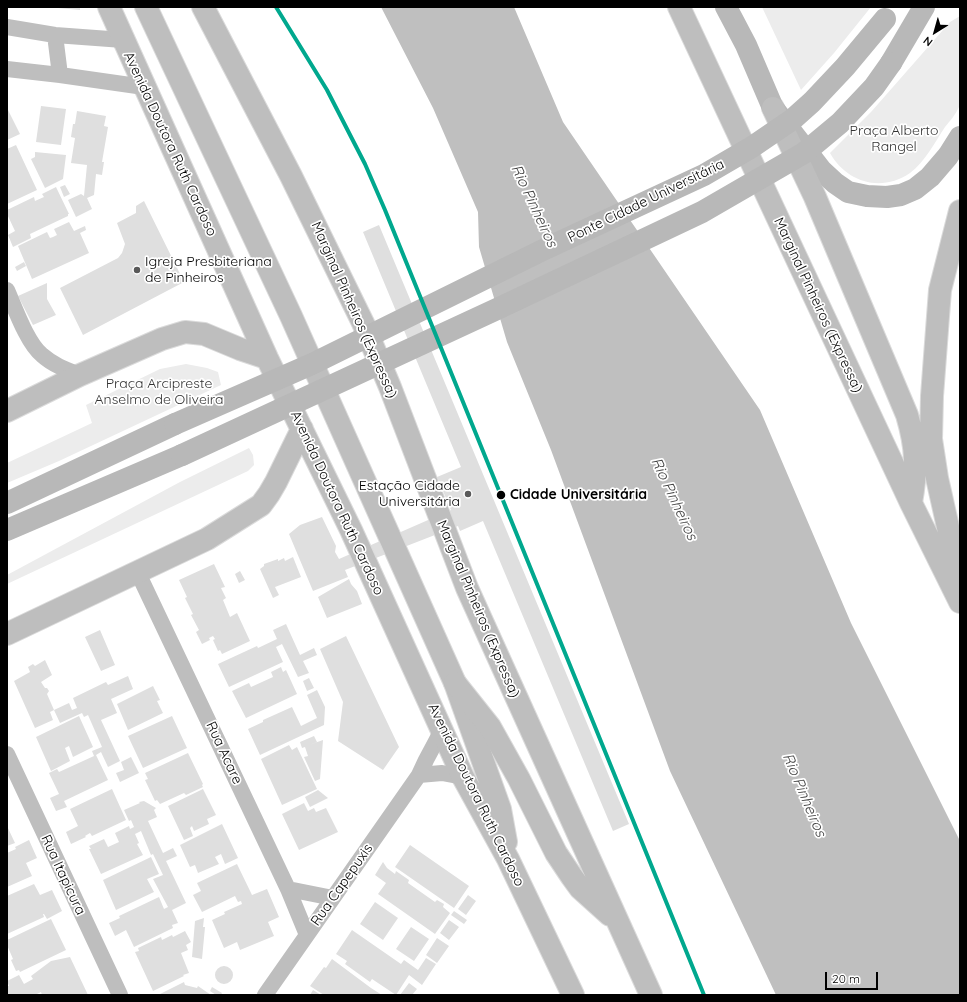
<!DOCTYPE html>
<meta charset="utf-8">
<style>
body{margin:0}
#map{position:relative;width:967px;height:1002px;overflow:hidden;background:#fff;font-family:Quicksand,sans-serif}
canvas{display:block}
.frame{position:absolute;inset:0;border:8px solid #000;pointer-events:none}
.north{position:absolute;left:915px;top:12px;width:40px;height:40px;-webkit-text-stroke:3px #fff;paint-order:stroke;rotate:217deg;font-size:11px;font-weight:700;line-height:16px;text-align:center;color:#000}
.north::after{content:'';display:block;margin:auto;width:14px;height:18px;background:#000;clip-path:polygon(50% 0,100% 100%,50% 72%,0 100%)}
.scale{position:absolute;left:825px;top:972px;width:53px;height:18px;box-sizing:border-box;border:2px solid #000;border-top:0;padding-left:5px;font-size:12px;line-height:14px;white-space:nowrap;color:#000;-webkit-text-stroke:3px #fff;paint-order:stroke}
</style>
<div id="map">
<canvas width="967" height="1002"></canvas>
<div class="frame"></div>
<div class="north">N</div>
<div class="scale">20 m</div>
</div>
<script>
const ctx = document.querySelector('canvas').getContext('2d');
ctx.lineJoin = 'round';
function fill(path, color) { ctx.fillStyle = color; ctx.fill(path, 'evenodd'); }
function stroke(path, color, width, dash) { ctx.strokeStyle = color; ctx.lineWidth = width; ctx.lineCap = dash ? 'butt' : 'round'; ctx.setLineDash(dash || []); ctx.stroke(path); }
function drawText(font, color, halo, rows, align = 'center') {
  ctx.font = font + ' Quicksand,sans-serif'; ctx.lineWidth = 3.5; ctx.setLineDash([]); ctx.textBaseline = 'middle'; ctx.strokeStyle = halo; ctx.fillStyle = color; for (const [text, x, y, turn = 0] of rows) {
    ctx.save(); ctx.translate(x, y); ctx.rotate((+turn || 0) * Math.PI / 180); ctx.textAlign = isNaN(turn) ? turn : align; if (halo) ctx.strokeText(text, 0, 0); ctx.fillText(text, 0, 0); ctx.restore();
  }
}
const green = new Path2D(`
 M 762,7 L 871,7 L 834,53 L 801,90 Z
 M 960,16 C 960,39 960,63 960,86 C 960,92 962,102 959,107 C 956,114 950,121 945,127 C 935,142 925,162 910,173 C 881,193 846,182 830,153 L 871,112 L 950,22 Z
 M 186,364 L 207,368 L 218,372 L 221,385 L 59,461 L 7,483 L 7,463 L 92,423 L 86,405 L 160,369 Z
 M 249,448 L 253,455 L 254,465 L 248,471 L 7,584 L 7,575 L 180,482 Z`);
const water = new Path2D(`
 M 381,7 L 514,7 L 563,122 L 760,410 L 851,623 L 960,841 L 960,995 L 776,995 L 670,771 L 551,450 L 507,342 L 479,247 L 478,212 L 433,108 Z`);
const building = new Path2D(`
 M 58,7 L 80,7 L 80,10 L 58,8 Z
 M 41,106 L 66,109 L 61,145 L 36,142 Z
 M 7,108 L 20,134 L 7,140 Z
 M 77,111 L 106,116 L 104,126 L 108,127 L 102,162 L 104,162 L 102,175 L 96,174 L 94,195 L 87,198 L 92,209 L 76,217 L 68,200 L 81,194 L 84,196 L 87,165 L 71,163 L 75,138 L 71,137 L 73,124 L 75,124 Z
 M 16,145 L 37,190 L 7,204 L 7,149 Z
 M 35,152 L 66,155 L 63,179 L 45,188 L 31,159 L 35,157 Z
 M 65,185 L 70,194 L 64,197 L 60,187 Z
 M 56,187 L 69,214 L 68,214 L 68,216 L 30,234 L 31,238 L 13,247 L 8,235 L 15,231 L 7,214 L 7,210 L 34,197 L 35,201 L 44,197 L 42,194 Z
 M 144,201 L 184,282 L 83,335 L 60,288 L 118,258 L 122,253 L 125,244 L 117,223 L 136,213 L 136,206 Z
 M 69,222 L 74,231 L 85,226 L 86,230 L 80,233 L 89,253 L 32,279 L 18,246 L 47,232 L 50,238 L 53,237 L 57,235 L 54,229 Z
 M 379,225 L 629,824 L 613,831 L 483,521 L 460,531 L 458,526 L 345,570 L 348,577 L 313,591 L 289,534 L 300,525 L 322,517 L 336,546 L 335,552 L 339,559 L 451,510 L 437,477 L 461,467 L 363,232 Z
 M 24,262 L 26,266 L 17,271 L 15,267 Z
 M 47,283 L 47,299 L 56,315 L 33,325 L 18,296 Z
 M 293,557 L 301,577 L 275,587 L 279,595 L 273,598 L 260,569 L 264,566 L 264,564 L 278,559 L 278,561 L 284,558 L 285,561 Z
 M 214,564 L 225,587 L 221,588 L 226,598 L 223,600 L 230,617 L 237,613 L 250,641 L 222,654 L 220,650 L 218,651 L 213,640 L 215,639 L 213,636 L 209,638 L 210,640 L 202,644 L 196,632 L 199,630 L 191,615 L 193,614 L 185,598 L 187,597 L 179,580 Z
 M 240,571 L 245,580 L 239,583 L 235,574 Z
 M 349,579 L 351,584 L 357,591 L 362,604 L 327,618 L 318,597 Z
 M 286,624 L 300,655 L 314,648 L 317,655 L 303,661 L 309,673 L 298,677 L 282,644 L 276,647 L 283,662 L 229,687 L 218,664 L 257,646 L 258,648 L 277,639 L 273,630 Z
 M 100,630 L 115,665 L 101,671 L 85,637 Z
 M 346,636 L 399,747 L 383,770 L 338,741 L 343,702 L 320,649 Z
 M 45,660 L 52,675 L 41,682 L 45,688 L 47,688 L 49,691 L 47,694 L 54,710 L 50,712 L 53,720 L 35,728 L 14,681 L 30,672 L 28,667 L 33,664 L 35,666 Z
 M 281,667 L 283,672 L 286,670 L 297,694 L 246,718 L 232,691 L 249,683 L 251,687 L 273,677 L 271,672 Z
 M 128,676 L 133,689 L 111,699 L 117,713 L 101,720 L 120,761 L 108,767 L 101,752 L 96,755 L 108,780 L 64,801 L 67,807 L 56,811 L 50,798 L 59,794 L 49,773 L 57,769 L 59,772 L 94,756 L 92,751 L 102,747 L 88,715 L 84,717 L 82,713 L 60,723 L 54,710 L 69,703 L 72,710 L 77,708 L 73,698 L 106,682 L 108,685 Z
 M 309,678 L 314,688 L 307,691 L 303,681 Z
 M 153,686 L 160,700 L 157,701 L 163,713 L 128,730 L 117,704 Z
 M 317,690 L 325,707 L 324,725 L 260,755 L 248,729 L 263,722 L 263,720 L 292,707 L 301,726 L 317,718 L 307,695 Z
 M 79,716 L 93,747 L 73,757 L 69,746 L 65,748 L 70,761 L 51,771 L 36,737 Z
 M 172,716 L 187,748 L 143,768 L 128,736 Z
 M 314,736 L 317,742 L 309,745 L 323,740 L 320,779 L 315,781 L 304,757 L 308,756 L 305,747 L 302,748 L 300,742 Z
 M 289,745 L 292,750 L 297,747 L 317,789 L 282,805 L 261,759 Z
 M 188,753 L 203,784 L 202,785 L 203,787 L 186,795 L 184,793 L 160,804 L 157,800 L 155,801 L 145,780 L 148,779 L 145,773 Z
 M 131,757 L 139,773 L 120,782 L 116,773 L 124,770 L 121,762 Z
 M 112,789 L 126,820 L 92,836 L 90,833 L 85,836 L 86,837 L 71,844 L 66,832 L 78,826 L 70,809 Z
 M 203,789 L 216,815 L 207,819 L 209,824 L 194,831 L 192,826 L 190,828 L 193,836 L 184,840 L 168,806 Z
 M 318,790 L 328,798 L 310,807 L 305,797 Z
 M 144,801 L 156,808 L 154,810 L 157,817 L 148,821 L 163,853 L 173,848 L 177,856 L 166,861 L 186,903 L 172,910 L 178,923 L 172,925 L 173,928 L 134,947 L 126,930 L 115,936 L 109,923 L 120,918 L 119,916 L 159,897 L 164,909 L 168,907 L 153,879 L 163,875 L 153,854 L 151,855 L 141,831 L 135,834 L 139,843 L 137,844 L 143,855 L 101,874 L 89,849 L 91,849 L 89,846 L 104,839 L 108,847 L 119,842 L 115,833 L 129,826 L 130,829 L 134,827 L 131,820 L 129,821 L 124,810 L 140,803 L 139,802 Z
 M 304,803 L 308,811 L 314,808 L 316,812 L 326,808 L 338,832 L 299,850 L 282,814 Z
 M 222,824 L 238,858 L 225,864 L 221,854 L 215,857 L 219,864 L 198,873 L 195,865 L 190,867 L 180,845 Z
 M 7,826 L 15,843 L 7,846 Z
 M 29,840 L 37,858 L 26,863 L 32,876 L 7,887 L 7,853 L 16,849 L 15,847 Z
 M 410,845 L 469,886 L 454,908 L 395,867 Z
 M 151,857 L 159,874 L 147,879 L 154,892 L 116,910 L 103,880 Z
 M 383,862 L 387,868 L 395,874 L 396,871 L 409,880 L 408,883 L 435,902 L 437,900 L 444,904 L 443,907 L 450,913 L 435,934 L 378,894 L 386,883 L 375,875 Z
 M 237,864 L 252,895 L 267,889 L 279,917 L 268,922 L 274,936 L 240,950 L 237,942 L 224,948 L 212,920 L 225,914 L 224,912 L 242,904 L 241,901 L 238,902 L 235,896 L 202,912 L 193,895 L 201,891 L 197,883 Z
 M 34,884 L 40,895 L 52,890 L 62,911 L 47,919 L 44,914 L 43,914 L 44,917 L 7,934 L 7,896 Z
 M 468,895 L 476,901 L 466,915 L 458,909 Z
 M 375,902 L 398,918 L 383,940 L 360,924 Z
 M 454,911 L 467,920 L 464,924 L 451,915 Z
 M 204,918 L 203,927 L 205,927 L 202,959 L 192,957 L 195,921 Z
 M 51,919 L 66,950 L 20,972 L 19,970 L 16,971 L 11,960 L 13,959 L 7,945 L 7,940 Z
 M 449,920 L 459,927 L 449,940 L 440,933 Z
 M 411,927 L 429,939 L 414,961 L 396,949 Z
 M 352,930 L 401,964 L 404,960 L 418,970 L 426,958 L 436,964 L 422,985 L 409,975 L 396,995 L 372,979 L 370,982 L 345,964 L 347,961 L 336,954 Z
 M 185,931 L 191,942 L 186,945 L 188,950 L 181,953 L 189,973 L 183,975 L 184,976 L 153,991 L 135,952 L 139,951 L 138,948 L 161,937 L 162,940 L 172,935 L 173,937 Z
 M 437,938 L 449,946 L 437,963 L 426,955 Z
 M 70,957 L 88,995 L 42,995 L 41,992 L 35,995 L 7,995 L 7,986 L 9,986 L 7,981 L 19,975 L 24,984 L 33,979 L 31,976 L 51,961 Z
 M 332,959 L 371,988 L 382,995 L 324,995 L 310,986 L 324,967 L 326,968 Z
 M215 975a9 9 0 1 1 18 0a9 9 0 1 1-18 0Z
 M 184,982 L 185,985 L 197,988 L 198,986 L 211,995 L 158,995 Z
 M 409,983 L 417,989 L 412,995 L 400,995 Z
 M 212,987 L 222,993 L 221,995 L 216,995 L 210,991 Z
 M 313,990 L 321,995 L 310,995 Z`);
const minor = new Path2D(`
 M 7,27 L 55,35 L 123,40
 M 55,35 L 60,75
 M 7,69 L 60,75 L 144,87
 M 7,290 C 15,308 27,343 42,355 C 53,365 67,370 80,375
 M 138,573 L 288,889 L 307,935
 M 7,754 L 120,995
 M 419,775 L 442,773 L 463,777
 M 288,889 L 333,898
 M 265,995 L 419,775 L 426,760 L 442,730`);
const secondary = new Path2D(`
 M 726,7 L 746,45 L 773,108 L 821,170 L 835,183 L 848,192 L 867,196 L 887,197 L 901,195 L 915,189 L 930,177 L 948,156 L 960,137
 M 891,63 L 924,7
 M 7,503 L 175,424
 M 7,530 L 182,455`);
const trunk = new Path2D(`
 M 109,7 L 267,358 L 351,530 L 463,777 L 508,859 L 573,995
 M 146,7 L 291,316 L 455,683 L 500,809 L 506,842
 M 7,411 L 80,375 L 162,339 L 185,332 L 204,334 L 240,349 L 267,358
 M 7,634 L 207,539 L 261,505 L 269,494 L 276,482 L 302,429`);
const motorway = new Path2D(`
 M 203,7 L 291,176 L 363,323 L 390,387 L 467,588 L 651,995
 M 679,7 L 911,503 L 960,602
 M 773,108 L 815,197 L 907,415 C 917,449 917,468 911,503
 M 954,580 L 952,545 L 937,478 L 931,439 L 932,396 L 940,290 L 960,211
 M 455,683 L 490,727 L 519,779 L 556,853 L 572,877 L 580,888 L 610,915`);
const secondaryBridge = new Path2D(`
 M 175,424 L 312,364 L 547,248 L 704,175 L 752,147 L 793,119 L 812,102 L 845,67 L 885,19
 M 182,455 L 497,309 L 702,212 L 804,153 L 840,123 L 874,87 L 891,63`);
const rail1 = new Path2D(`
 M 276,7 L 327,90 L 365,164 L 385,210 L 704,995`);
const markers = [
 [137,270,4,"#595959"],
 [468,494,4,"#595959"],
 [501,495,5,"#000"]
];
const parkNames = [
 ["Praça Alberto",894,131],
 ["Rangel",894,147],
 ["Praça Arcipreste",159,384],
 ["Anselmo de Oliveira",159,400]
];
const streetNames = [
 ["Avenida Doutora Ruth Cardoso",170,144,65],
 ["Ponte Cidade Universitária",646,201,-26],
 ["Marginal Pinheiros (Expressa)",818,305,65],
 ["Marginal Pinheiros (Expressa)",354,310,66],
 ["Avenida Doutora Ruth Cardoso",337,503,65],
 ["Marginal Pinheiros (Expressa)",478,609,67],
 ["Rua Acare",224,753,65],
 ["Avenida Doutora Ruth Cardoso",476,795,64],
 ["Rua Itapicura",63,875,65],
 ["Rua Capepuxis",342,885,-55]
];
const poiNames = [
 ["Igreja Presbiteriana",145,262],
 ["de Pinheiros",145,278],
 ["Estação Cidade",460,486,"right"],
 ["Universitária",460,502,"right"]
];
const stopNames = [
 ["Cidade Universitária",510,495]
];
const waterNames = [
 ["Rio Pinheiros",534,206,65],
 ["Rio Pinheiros",674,499,65],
 ["Rio Pinheiros",804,795,67]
];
fill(green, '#ececec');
fill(water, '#bfbfbf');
fill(building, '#dfdfdf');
stroke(trunk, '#dbdbdb', 24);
stroke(motorway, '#dbdbdb', 24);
stroke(minor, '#bebebe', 16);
stroke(secondary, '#b8b8b8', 22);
stroke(trunk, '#bebebe', 22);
stroke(motorway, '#bebebe', 22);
stroke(secondaryBridge, '#b8b8b8', 22);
stroke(rail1, '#00a88e', 4);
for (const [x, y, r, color] of markers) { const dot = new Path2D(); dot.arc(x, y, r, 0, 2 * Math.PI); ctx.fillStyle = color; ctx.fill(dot); stroke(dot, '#fff', 1.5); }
drawText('14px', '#333', '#fff', parkNames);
drawText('14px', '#000', '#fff', streetNames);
drawText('14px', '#000', '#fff', poiNames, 'left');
drawText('bold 14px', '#000', '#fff', stopNames, 'left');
drawText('italic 15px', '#444', '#fff', waterNames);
</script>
